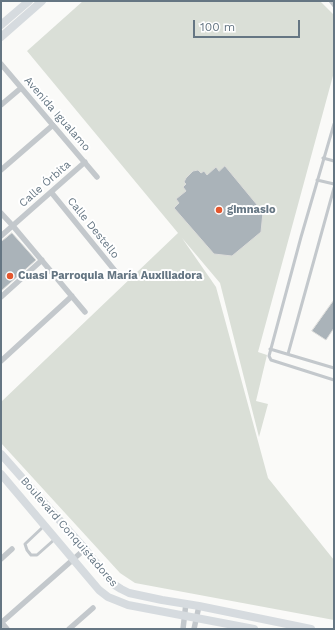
<!DOCTYPE html>
<meta charset="utf-8">
<style>
body{margin:0}
#map{position:relative;width:335px;height:630px;overflow:hidden;background:#fafaf8;font-family:"Work Sans",sans-serif}
canvas{display:block}
.frame{position:absolute;inset:0;border:2px solid #657683;pointer-events:none}
.scale{position:absolute;left:193px;top:20px;width:107px;height:18px;box-sizing:border-box;border:2px solid #657683;border-top:0;padding-left:5px;font-size:12px;line-height:14px;white-space:nowrap;color:#657683;-webkit-text-stroke:3px #fff;paint-order:stroke}
</style>
<div id="map">
<canvas width="335" height="630"></canvas>
<div class="frame"></div>
<div class="scale">100 m</div>
</div>
<script>
const ctx = document.querySelector('canvas').getContext('2d');
ctx.lineJoin = 'round';
function fill(path, color) { ctx.fillStyle = color; ctx.fill(path, 'evenodd'); }
function stroke(path, color, width, dash) { ctx.strokeStyle = color; ctx.lineWidth = width; ctx.lineCap = dash ? 'butt' : 'round'; ctx.setLineDash(dash || []); ctx.stroke(path); }
function drawText(font, color, halo, rows, align = 'center') {
  ctx.font = font + ' "Work Sans",sans-serif'; ctx.lineWidth = 4; ctx.setLineDash([]); ctx.textBaseline = 'middle'; ctx.strokeStyle = halo; ctx.fillStyle = color; for (const [text, x, y, turn = 0] of rows) {
    ctx.save(); ctx.translate(x, y); ctx.rotate((+turn || 0) * Math.PI / 180); ctx.textAlign = isNaN(turn) ? turn : align; if (halo) ctx.strokeText(text, 0, 0); ctx.fillText(text, 0, 0); ctx.restore();
  }
}
const green = new Path2D(`
 M 83,1 L 320,1 L 334,15 L 334,72 L 258,352 L 267,355 L 256,401 L 268,404 L 259,437 L 220,283 L 182,238 L 216,287 L 268,478 L 334,560 L 334,620 L 135,583 L 120,573 L 1,443 L 1,402 L 178,233 L 27,51 Z`);
const building = new Path2D(`
 M 225,166 L 263,212 L 261,232 L 232,256 L 214,254 L 174,208 L 179,203 L 176,199 L 186,191 L 183,187 L 186,184 L 184,182 L 186,178 L 193,171 L 198,170 L 201,173 L 204,171 L 207,175 L 216,167 L 219,171 Z
 M 12,233 L 36,260 L 1,291 L 1,242 Z
 M 334,300 L 334,328 L 326,340 L 312,331 Z`);
const lane = new Path2D(`
 M 330,1 L 334,6
 M 334,124 L 301,237 L 269,356 L 271,360 L 334,380
 M 323,158 L 334,161
 M 317,180 L 334,184
 M 270,349 L 334,368
 M 288,354 L 334,188
 M 43,527 L 25,544 L 27,550 L 31,555 L 37,555 L 55,539`);
const street = new Path2D(`
 M 1,64 L 97,177
 M 1,105 L 21,88
 M 1,170 L 53,125
 M 51,192 L 120,277
 M 1,213 L 13,226 L 85,312
 M 1,236 L 85,162
 M 1,297 L 42,260
 M 1,361 L 72,296
 M 1,559 L 12,549
 M 1,623 L 85,549
 M 2,623 L 7,629
 M 69,629 L 93,608
 M 183,629 L 186,603
 M 194,629 L 199,606`);
const secondary = new Path2D(`
 M 1,25 L 29,1
 M 1,37 L 42,1
 M 1,454 L 85,549 L 113,584 L 121,589 L 129,593 L 162,600 L 199,606 L 311,629
 M 1,474 L 99,590 L 108,597 L 128,605 L 254,629`);
const markers = [
 [219,210,4,"#e4572e"],
 [10,276,4,"#e4572e"]
];
const streetNames = [
 ["Avenida Igualamo",57,114,49],
 ["Calle Órbita",45,184,-41],
 ["Calle Destello",93,228,51],
 ["Boulevard Conquistadores",69,532,49]
];
const poiNames = [
 ["gimnasio",227,210],
 ["Cuasi Parroquia María Auxiliadora",18,276]
];
fill(green, '#dadfd7');
fill(building, '#aab3b9');
stroke(building, '#dcdcda', 1);
stroke(lane, '#c3c8cc', 3);
stroke(street, '#c3c8cc', 5.5);
stroke(secondary, '#d6dbdf', 8);
for (const [x, y, r, color] of markers) { const dot = new Path2D(); dot.arc(x, y, r, 0, 2 * Math.PI); ctx.fillStyle = color; ctx.fill(dot); stroke(dot, '#fff', 1.5); }
drawText('11px', '#657683', '#fff', streetNames);
drawText('bold 11px', '#657683', '#fff', poiNames, 'left');
</script>
